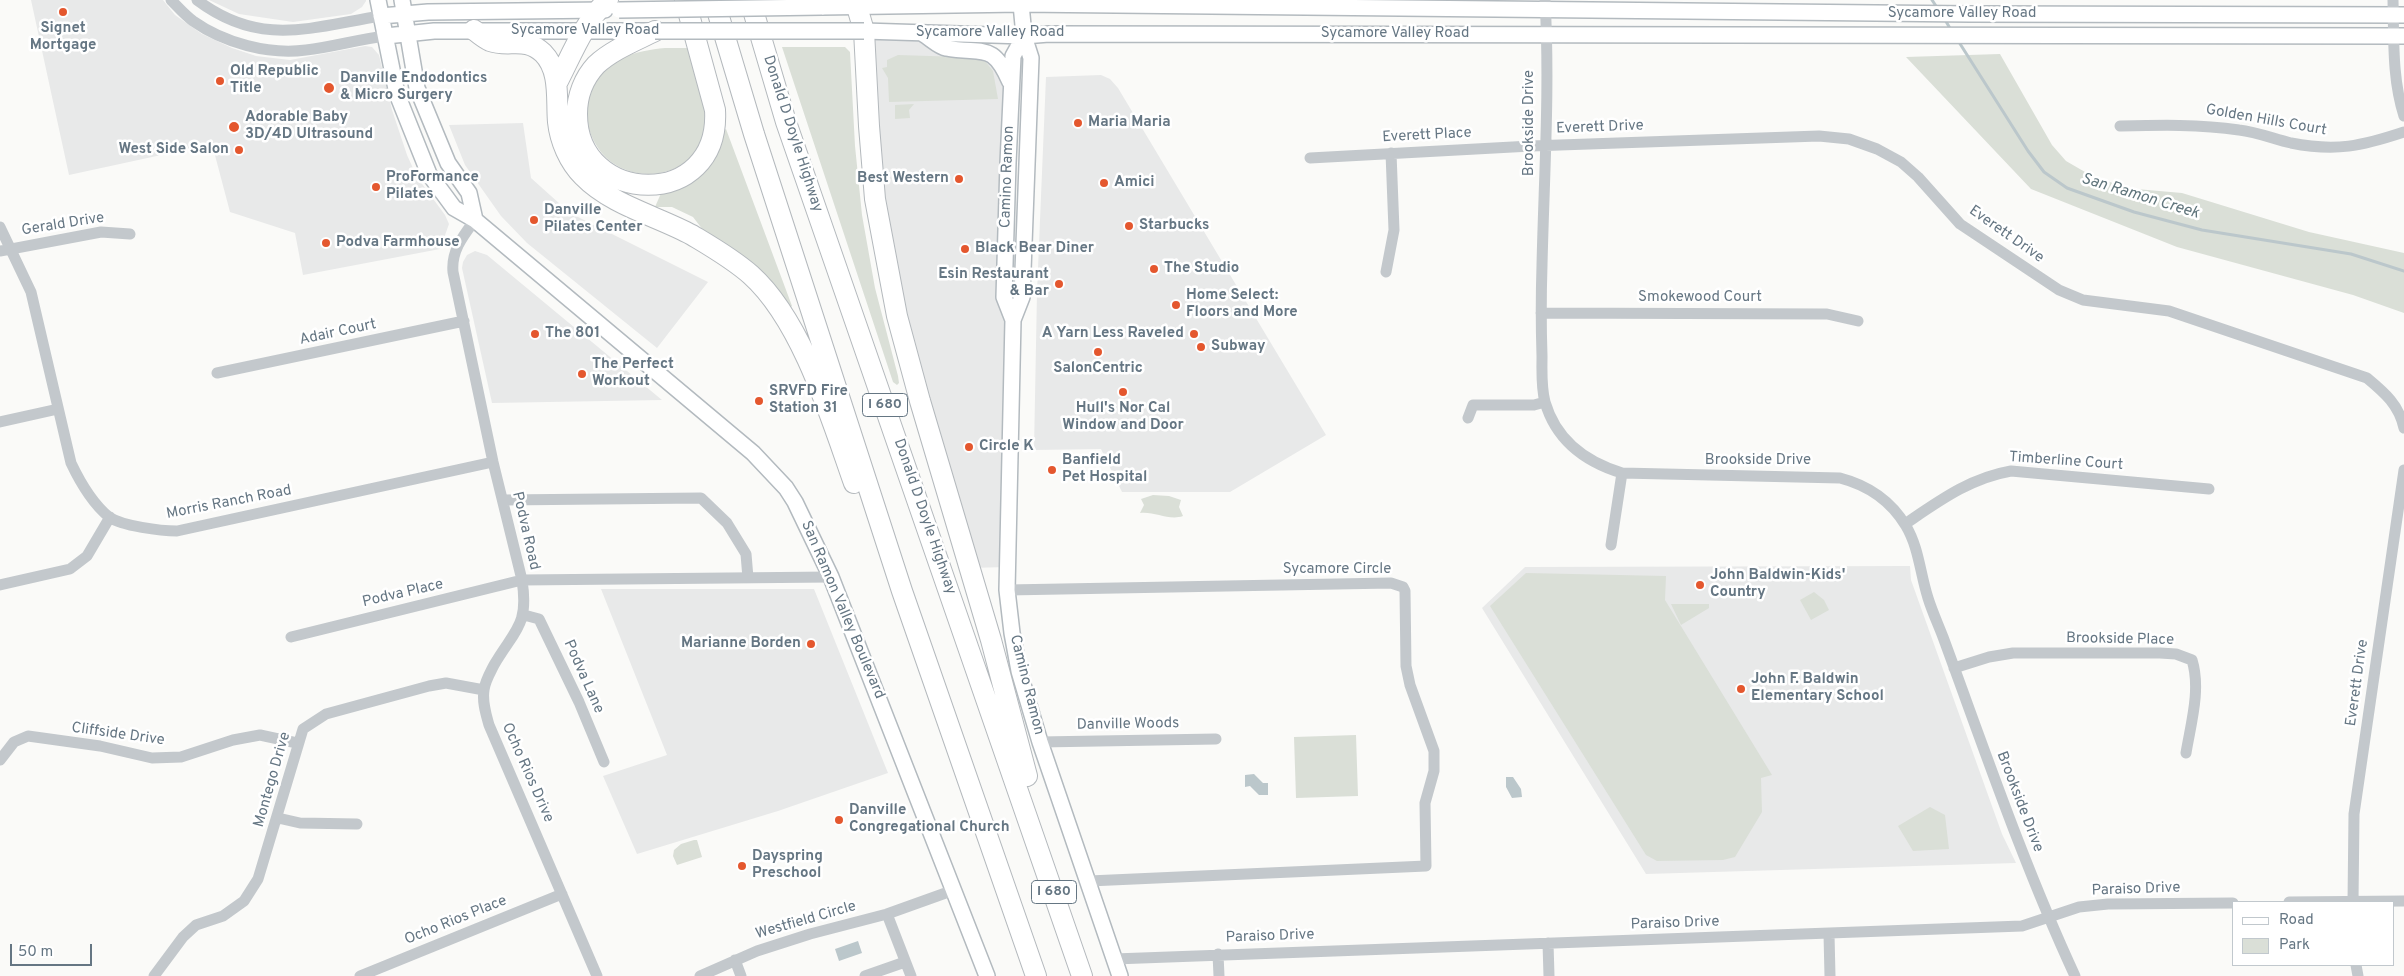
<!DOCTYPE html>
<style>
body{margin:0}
#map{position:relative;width:2404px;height:976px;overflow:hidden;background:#fafaf8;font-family:Overpass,sans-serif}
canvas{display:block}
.legend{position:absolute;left:2232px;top:901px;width:162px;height:65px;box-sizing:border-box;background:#fff;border:1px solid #c1c8cd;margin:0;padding:6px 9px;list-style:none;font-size:15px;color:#657683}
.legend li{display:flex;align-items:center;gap:10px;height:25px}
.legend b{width:25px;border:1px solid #c1c8cd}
.scale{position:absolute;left:10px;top:944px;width:82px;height:22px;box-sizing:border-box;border:2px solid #657683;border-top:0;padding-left:6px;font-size:15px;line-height:18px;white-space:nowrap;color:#657683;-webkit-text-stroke:4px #fff;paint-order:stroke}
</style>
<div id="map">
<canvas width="2404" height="976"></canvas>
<ul class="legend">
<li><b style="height:6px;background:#fff"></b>Road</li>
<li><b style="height:14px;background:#dadfd7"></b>Park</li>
</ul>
<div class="scale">50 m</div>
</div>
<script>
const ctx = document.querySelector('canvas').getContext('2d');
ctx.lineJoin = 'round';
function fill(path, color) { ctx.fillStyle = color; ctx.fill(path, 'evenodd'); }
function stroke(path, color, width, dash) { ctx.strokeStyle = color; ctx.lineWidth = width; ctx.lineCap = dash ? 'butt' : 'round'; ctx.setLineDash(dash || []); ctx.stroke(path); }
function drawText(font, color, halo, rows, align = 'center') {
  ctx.font = font + ' Overpass,sans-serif'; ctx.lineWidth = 5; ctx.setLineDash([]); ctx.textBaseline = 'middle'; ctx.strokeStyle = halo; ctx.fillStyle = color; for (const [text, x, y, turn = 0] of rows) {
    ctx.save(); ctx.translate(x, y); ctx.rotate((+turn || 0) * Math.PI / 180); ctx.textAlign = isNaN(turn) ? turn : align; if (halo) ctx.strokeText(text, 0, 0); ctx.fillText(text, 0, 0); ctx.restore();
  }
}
const built = new Path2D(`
 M 31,0 L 163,0 L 175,15 L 202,34 L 232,48 L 256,56 L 290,60 L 365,46 L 372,47 L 379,55 L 392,110 L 407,155 L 417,177 L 445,215 L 449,224 L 440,249 L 303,275 L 295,233 L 230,212 L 212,144 L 69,175 Z
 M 209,0 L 366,0 L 366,1 L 362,7 L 351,14 L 293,22 L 239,14 Z
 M 864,31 L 986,51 L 1012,85 L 1004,297 L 1013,320 L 1007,567 L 970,568 L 897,316 Z
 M 1101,75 L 1110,79 L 1118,88 L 1326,435 L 1230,492 L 1122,492 L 1101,449 L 1034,450 L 1037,292 L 1046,77 Z
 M 523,123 L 531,178 L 570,213 L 708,282 L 657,348 L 527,243 L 501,216 L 465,165 L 449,125 Z
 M 475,251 L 487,255 L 662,400 L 492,403 L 462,268 L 463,262 L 467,255 Z
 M 1910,566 L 1911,580 L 2002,834 L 2016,863 L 1646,874 L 1482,608 L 1525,567 Z
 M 601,589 L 814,589 L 888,773 L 778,811 L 637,854 L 603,776 L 667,755 Z`);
const green = new Path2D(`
 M 782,47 L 845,47 L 850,52 L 855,146 L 862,215 L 875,288 L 898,376 L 899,383 L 897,385 L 893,382 Z
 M 665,48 L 690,48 C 694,66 706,97 707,115 C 709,186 607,196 589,128 C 586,114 586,102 592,88 C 605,58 636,51 665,48 Z
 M 2000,54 L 2052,145 L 2066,161 L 2085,172 L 2125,188 L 2182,193 L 2309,232 L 2404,253 L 2404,313 L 2353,295 L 2177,247 L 2031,189 L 1906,57 Z
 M 898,55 L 962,57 L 985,61 L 993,71 L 998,99 L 889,102 L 888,78 L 882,68 L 887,67 L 887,60 Z
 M 914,104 L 909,110 L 910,118 L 895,119 L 895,105 Z
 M 726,129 L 792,306 L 790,308 L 703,230 L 693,217 L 672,207 L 655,207 L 662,191 L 714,151 L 723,131 Z
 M 1153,495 L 1169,496 L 1181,500 L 1179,507 L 1183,516 C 1169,521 1154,511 1140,513 L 1144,505 L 1141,499 Z
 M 1526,573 L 1666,576 L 1665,600 L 1772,775 L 1761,778 L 1762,812 L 1735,857 L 1723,860 L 1657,861 L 1646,855 L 1490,606 Z
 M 1814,592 L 1824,600 L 1829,610 L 1811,620 L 1800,600 Z
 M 1671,604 L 1709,604 L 1709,608 L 1681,625 Z
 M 1356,735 L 1358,796 L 1296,798 L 1294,737 Z
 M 1930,807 L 1945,815 L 1949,849 L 1913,851 L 1898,826 Z
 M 694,840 L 697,840 L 702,857 L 677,865 L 673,856 L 674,850 L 681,844 Z`);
const water = new Path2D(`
 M 1254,774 L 1263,783 L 1268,783 L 1268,795 L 1259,795 L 1250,786 L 1245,787 L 1245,775 Z
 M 1506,777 L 1513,777 L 1521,789 L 1522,797 L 1512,798 L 1506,787 Z
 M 858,941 L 862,953 L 839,961 L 835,949 Z`);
const stream = new Path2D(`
 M 1932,0 L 1938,9
 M 1944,18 L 1951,30
 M 1957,39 L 2028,151 L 2044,172 L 2067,188 L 2134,212 L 2202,230 L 2351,254 L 2404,271`);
const street = new Path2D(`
 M 171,0 C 178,7 185,15 193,21 C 224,43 269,55 306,50 C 333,47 359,39 386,36
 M 197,0 C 261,48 311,27 381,16
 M 1545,0 C 1550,88 1544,177 1542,265 C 1541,296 1541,326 1542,356 C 1542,371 1541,387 1545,402 C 1556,440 1586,462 1622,473 L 1840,478 C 1867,485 1891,501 1906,526 C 1919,548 1920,573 1928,598 C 1932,611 1938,624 1943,637 C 1985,751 2024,866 2075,976
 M 2393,0 C 2394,39 2392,79 2404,116
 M 2120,126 C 2160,125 2199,124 2239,130 C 2257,132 2274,139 2291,143 C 2336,152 2362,146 2404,132
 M 1310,158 L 1531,146 L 1819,136 L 1849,139 L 1877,149 L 1901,162 L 1918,177 L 1960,224 L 2059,290 L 2083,300 L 2169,311 L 2367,378 C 2385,393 2399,405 2404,428
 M 475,220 C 463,236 451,251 453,272 L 493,462 L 522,580 L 831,577
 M 0,227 L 31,292 L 71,463 C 80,482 92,503 109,517 C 122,526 161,531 177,531 L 493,462
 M 0,251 L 101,232 L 130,234
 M 1386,272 L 1394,230 L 1391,153
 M 1541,313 L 1827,314 L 1858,321
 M 217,373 L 464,321
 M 1468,418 L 1473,405 L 1534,405 L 1545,402
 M 0,422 L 58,409
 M 503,500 L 701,498 L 727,523 L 746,554 L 748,578
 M 1905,524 C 1939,501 1970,478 2011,471 L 2209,489
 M 1611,545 L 1622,473
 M 0,585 L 70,569 L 87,556 L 110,517
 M 1007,590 L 1391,583 L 1403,587 L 1405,591 L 1406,666 L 1410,685 L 1434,751 L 1434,771 L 1425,803 L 1426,866 L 1089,881
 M 524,615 L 539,619 L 579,702 L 604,762
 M 291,637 L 522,580 C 529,626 515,629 494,665 C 490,673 485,681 484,690 C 482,702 486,714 489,725 L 597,976
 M 1954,668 L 1989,657 L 2013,653 L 2160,653 L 2176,654 L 2192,660 C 2201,689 2191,723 2186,753
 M 1040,742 L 1216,739
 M 0,760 L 14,742 L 28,736 L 100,746 L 152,758 L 181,757 L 233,740 L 260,735 L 297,743
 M 278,818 L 300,823 L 357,824
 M 2289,902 L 2404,901
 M 2353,902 L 2354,814 L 2404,470
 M 887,914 L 911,976
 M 1829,934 L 1830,976
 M 1548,943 L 1549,976
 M 1218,954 L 1219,976
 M 1114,959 L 2022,926 L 2079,907 L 2108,904 L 2233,903
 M 735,960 L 741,976
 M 2356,965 L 2358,976
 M 154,976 L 183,937 L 196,925 L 223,916 L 244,901 L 258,879 L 303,729 L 326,714 L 429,686 L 446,683 L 484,690
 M 360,976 L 562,894
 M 700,976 L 757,951 L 810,934 L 887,914 L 954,890
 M 865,976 L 905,962`);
const secondary = new Path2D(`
 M 378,0 L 397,94 L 429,174 L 454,208 L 475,220 L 753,453 L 786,488 L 795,502 L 831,577 L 987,976
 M 402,0 L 417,88 L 448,163 L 469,193 L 475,220
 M 1021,4 L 1024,36 L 1031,58 L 1022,297 L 1013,320 L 1007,590 L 1012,633 L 1019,671 L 1040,742 L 1120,976
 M 822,7 L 1021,4 L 1970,14 L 2404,15
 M 381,16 L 428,12 L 605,10
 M 864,31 L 1024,36 L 1049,34 L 2404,36
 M 923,34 C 930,38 939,47 946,48 C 983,55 992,41 1010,82
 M 386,36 L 434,31 L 651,31
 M 1013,320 L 1004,297 L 1008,163 L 1013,56 L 1024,36`);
const highway = new Path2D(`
 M 714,0 L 754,134 L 902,591 L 1036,976
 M 750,0 L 786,122 L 1082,976
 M 855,0 L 864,31 L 869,126 L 875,199 L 897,316 L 920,401 L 991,640 L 1027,776
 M 474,30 C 479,34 485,39 490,41 C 509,48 525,36 543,53 C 561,71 556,100 558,122 C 560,141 569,162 583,176 C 611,205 657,216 692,235 C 712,247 733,259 751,275 C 802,321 831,418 854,483
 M 655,31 C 635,41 612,50 596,65 C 584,78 577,96 577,114 C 577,207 721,211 715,110 L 685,0
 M 557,83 C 572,54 584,22 608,0`);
const secondaryBridge = new Path2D(`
 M 619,10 L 822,7
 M 655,31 L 864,31`);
const markers = [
 [63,12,5,"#e4572e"],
 [220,81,5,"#e4572e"],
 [329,88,6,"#e4572e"],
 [1078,123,5,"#e4572e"],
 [234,127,6,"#e4572e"],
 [239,150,5,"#e4572e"],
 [959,179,5,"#e4572e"],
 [1104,183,5,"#e4572e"],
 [376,187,5,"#e4572e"],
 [534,220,5,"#e4572e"],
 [1129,226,5,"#e4572e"],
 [326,243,5,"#e4572e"],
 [965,249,5,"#e4572e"],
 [1154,269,5,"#e4572e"],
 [1059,284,5,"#e4572e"],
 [1176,305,5,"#e4572e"],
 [535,334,5,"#e4572e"],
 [1194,334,5,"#e4572e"],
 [1201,347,5,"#e4572e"],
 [1098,352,5,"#e4572e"],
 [582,374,5,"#e4572e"],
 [1123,392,5,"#e4572e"],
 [759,401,5,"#e4572e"],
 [969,447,5,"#e4572e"],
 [1052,470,5,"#e4572e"],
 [1700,585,5,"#e4572e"],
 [811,644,5,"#e4572e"],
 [1741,689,5,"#e4572e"],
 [839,820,5,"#e4572e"],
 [742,866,5,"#e4572e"]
];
const shields = [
 [885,405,45],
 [1054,892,45]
];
const shieldNames = [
 ["I 680",885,405],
 ["I 680",1054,892]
];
const streetNames = [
 ["Sycamore Valley Road",1962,14],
 ["Sycamore Valley Road",585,31],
 ["Sycamore Valley Road",990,33],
 ["Sycamore Valley Road",1395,34],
 ["Golden Hills Court",2266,121,10],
 ["Brookside Drive",1530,123,-90],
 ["Everett Drive",1600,128,-2],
 ["Donald D Doyle Highway",792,134,72],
 ["Everett Place",1427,136,-3],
 ["Camino Ramon",1008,177,-88],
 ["Gerald Drive",63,225,-9],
 ["Everett Drive",2006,235,35],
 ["Smokewood Court",1700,298],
 ["Adair Court",338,333,-12],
 ["Brookside Drive",1758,461],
 ["Timberline Court",2066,462,4],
 ["Morris Ranch Road",229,503,-11],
 ["Donald D Doyle Highway",924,517,71],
 ["Podva Road",525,531,77],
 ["Sycamore Circle",1337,570],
 ["Podva Place",403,594,-13],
 ["San Ramon Valley Boulevard",842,610,67],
 ["Brookside Place",2120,640,1],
 ["Podva Lane",583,677,66],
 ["Everett Drive",2358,683,-82],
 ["Camino Ramon",1026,685,76],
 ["Danville Woods",1128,725,-1],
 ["Cliffside Drive",118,735,8],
 ["Ocho Rios Drive",527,773,66],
 ["Montego Drive",273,780,-74],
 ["Brookside Drive",2019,802,69],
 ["Paraiso Drive",2136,890,-2],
 ["Ocho Rios Place",456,921,-22],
 ["Westfield Circle",806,921,-16],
 ["Paraiso Drive",1675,924,-2],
 ["Paraiso Drive",1270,937,-2]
];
const poiNames = [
 ["Signet",63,29,"center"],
 ["Mortgage",63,46,"center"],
 ["Old Republic",230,72],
 ["Title",230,89],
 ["Danville Endodontics",340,79],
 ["& Micro Surgery",340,96],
 ["Adorable Baby",245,118],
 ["3D/4D Ultrasound",245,135],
 ["Maria Maria",1088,123],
 ["West Side Salon",229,150,"right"],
 ["ProFormance",386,178],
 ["Pilates",386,195],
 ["Best Western",949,179,"right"],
 ["Amici",1114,183],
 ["Danville",544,211],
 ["Pilates Center",544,228],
 ["Starbucks",1139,226],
 ["Podva Farmhouse",336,243],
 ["Black Bear Diner",975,249],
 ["The Studio",1164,269],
 ["Esin Restaurant",1049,275,"right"],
 ["& Bar",1049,292,"right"],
 ["Home Select:",1186,296],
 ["Floors and More",1186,313],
 ["The 801",545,334],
 ["A Yarn Less Raveled",1184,334,"right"],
 ["Subway",1211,347],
 ["The Perfect",592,365],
 ["Workout",592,382],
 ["SalonCentric",1098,369,"center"],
 ["SRVFD Fire",769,392],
 ["Station 31",769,409],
 ["Hull's Nor Cal",1123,409,"center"],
 ["Window and Door",1123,426,"center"],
 ["Circle K",979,447],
 ["Banfield",1062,461],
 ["Pet Hospital",1062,478],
 ["John Baldwin-Kids'",1710,576],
 ["Country",1710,593],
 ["Marianne Borden",801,644,"right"],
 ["John F. Baldwin",1751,680],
 ["Elementary School",1751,697],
 ["Danville",849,811],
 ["Congregational Church",849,828],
 ["Dayspring",752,857],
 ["Preschool",752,874]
];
const waterNames = [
 ["San Ramon Creek",2140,197,17]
];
fill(built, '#e8e9e9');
fill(green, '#dadfd7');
fill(water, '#bbc7cb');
stroke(stream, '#bbc7cb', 3);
stroke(secondary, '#b3babf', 18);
stroke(highway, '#b4b9bd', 22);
stroke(street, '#c3c8cc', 11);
stroke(secondary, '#fff', 15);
stroke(highway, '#fff', 20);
stroke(secondaryBridge, '#b3babf', 18, []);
stroke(secondaryBridge, '#fff', 15);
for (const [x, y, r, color] of markers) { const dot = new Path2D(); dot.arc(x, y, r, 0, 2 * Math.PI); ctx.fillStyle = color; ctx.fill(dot); stroke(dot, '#fff', 2); }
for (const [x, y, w] of shields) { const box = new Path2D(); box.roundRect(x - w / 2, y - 11.5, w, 23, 4); ctx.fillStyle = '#fff'; ctx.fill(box); stroke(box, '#657683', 1); }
drawText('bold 14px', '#657683', null, shieldNames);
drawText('15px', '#657683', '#fff', streetNames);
drawText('bold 15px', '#657683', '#fff', poiNames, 'left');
drawText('italic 16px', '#60757c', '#fff', waterNames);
</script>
